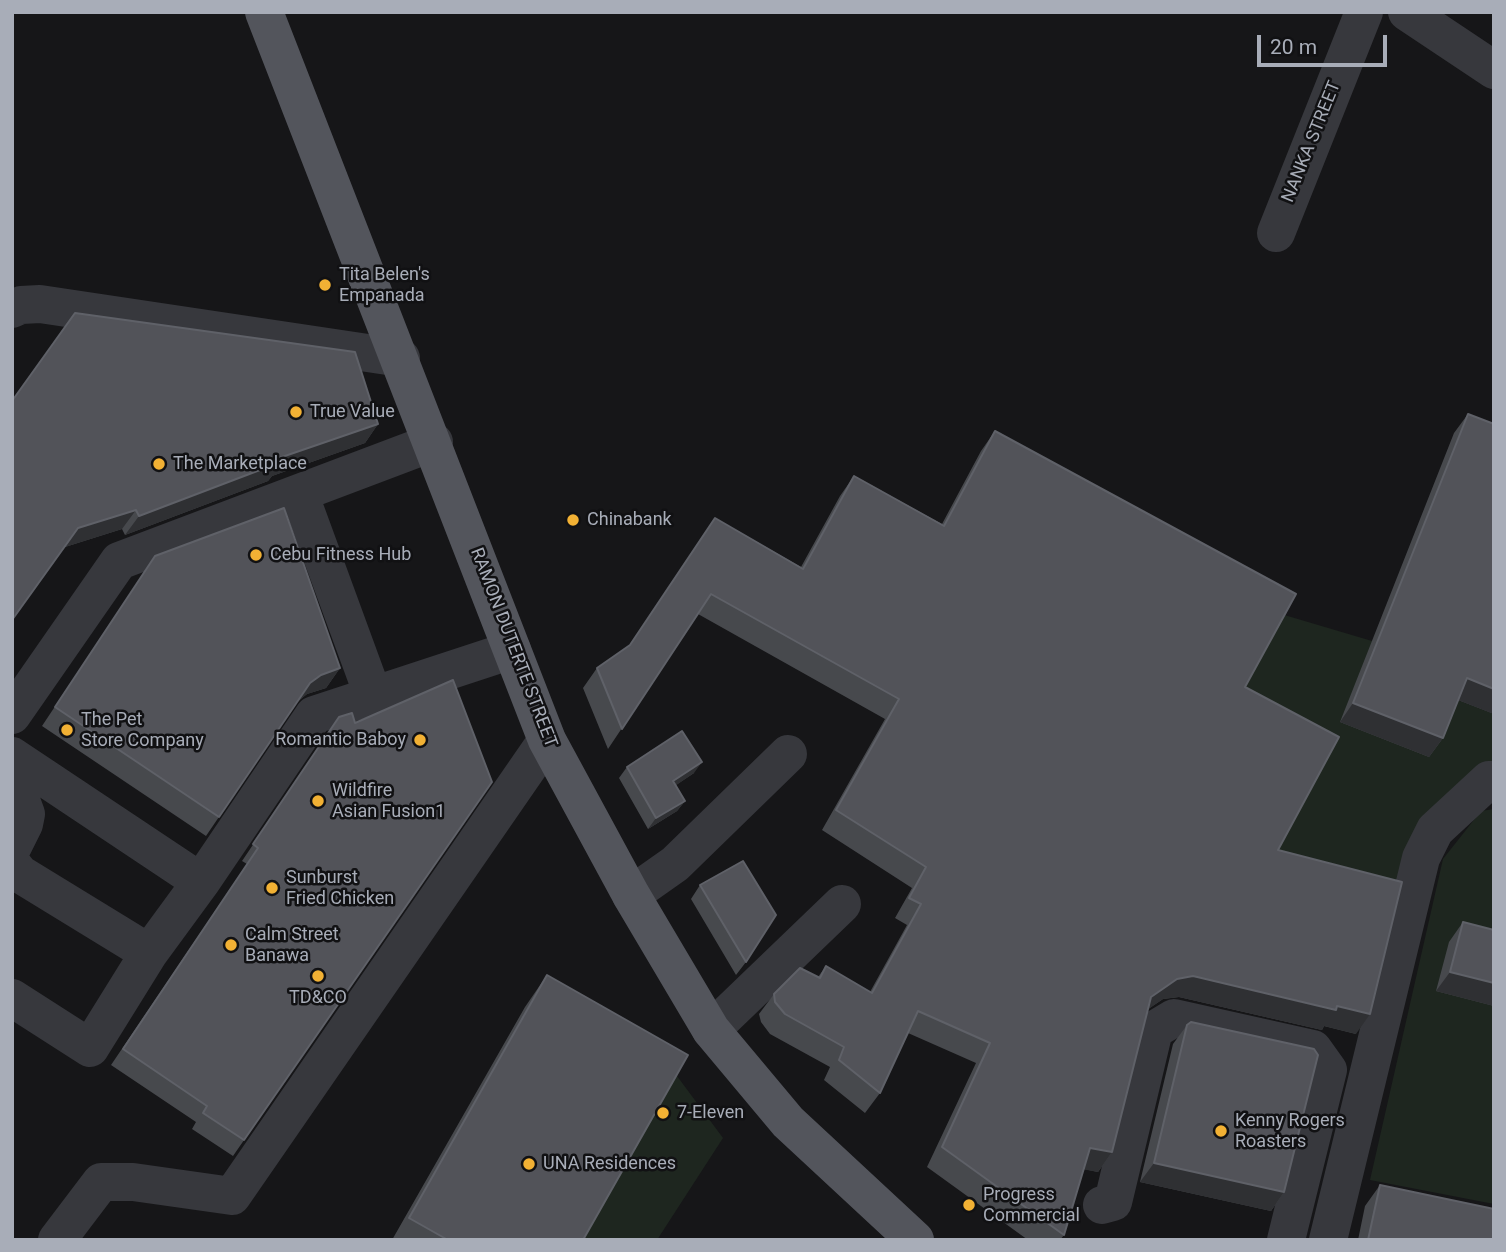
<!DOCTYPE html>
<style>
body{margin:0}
#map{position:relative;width:1506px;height:1252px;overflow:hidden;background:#161618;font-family:Roboto,sans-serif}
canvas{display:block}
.frame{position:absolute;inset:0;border:14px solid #a8adb8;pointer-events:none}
.scale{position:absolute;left:1257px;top:35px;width:130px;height:32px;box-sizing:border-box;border:4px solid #a8adb8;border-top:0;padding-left:9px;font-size:21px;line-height:24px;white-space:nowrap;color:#a8adb8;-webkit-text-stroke:5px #111113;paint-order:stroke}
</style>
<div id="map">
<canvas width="1506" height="1252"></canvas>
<div class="frame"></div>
<div class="scale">20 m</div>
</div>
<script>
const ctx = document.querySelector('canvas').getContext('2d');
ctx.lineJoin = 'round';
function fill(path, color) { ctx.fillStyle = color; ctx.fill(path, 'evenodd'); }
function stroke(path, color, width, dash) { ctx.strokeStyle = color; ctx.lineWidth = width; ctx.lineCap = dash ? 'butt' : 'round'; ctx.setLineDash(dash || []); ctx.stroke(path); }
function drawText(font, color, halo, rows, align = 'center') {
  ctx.font = font + ' Roboto,sans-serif'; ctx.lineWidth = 5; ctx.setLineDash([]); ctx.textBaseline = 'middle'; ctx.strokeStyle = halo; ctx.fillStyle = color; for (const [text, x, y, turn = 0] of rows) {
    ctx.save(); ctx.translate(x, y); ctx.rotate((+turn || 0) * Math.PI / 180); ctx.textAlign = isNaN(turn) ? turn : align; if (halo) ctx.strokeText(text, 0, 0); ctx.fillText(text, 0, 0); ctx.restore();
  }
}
const green = new Path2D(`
 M 1281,614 L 1372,641 L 1453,698 L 1494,714 L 1494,783 L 1391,903 L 1248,866 L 1231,707 Z
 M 1494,809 L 1494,1204 L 1370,1180 L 1443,859 L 1481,811 Z
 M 677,1076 L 723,1138 L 657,1240 L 579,1240 L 666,1087 Z`);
const minor = new Path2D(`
 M 1407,12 L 1494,70
 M 1276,233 L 1364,12
 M 12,309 L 21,305 L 40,304 L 401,358
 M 299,493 L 373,695
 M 12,715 L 119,561 L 434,442
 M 12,756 L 201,882 L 314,715 L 512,650
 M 12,798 L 22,803 L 26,814 L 24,824 L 12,848
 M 12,864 L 20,874 L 149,953 L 201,882
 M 631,895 L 675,864 L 788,754
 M 12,998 L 90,1048 L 149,953
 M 711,1030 L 842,904
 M 1102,1205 L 1113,1202 L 1154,1030 L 1174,1018 L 1313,1049 L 1328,1070 L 1286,1240
 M 57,1240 L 101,1182 L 133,1182 L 232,1196 L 547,740
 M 1328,1240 L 1421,858 L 1435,830 L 1489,780 L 1494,780`);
const major = new Path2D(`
 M 264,12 L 547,740 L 631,895 L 711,1030 L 788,1122 L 915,1240`);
const wall = new Path2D(`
 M 12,401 L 378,424 L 365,443 L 272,476 L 268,481 L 125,535 L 122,529 L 65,547 Z
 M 1468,414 L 1494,714 L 1458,700 L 1443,738 L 1429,757 L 1340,722 L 1454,433 Z
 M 995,431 L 1245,687 L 1278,850 L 1356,1034 L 1324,1026 L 1322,1030 L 1179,997 L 1163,999 L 1148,1009 L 1112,1152 L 1098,1172 L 1084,1169 L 1064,1235 L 1060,1240 L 1028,1240 L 927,1167 L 976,1063 L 908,1033 L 880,1093 L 865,1113 L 824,1080 L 830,1067 L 770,1034 L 761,1022 L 759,1014 L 774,994 L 818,977 L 826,966 L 870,992 L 907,925 L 895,918 L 912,888 L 822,830 L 885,719 L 698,614 L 608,749 L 583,688 L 597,668 L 629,646 L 715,518 L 801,567 L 840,496 L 854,476 L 942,524 L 981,451 Z
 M 155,556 L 340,668 L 326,688 L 307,694 L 297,702 L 206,836 L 42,726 Z
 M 339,717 L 355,723 L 492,782 L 233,1156 L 192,1129 L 196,1122 L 111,1065 L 247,864 L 242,861 Z
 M 627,767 L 694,773 L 676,785 L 685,801 L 677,811 L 648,829 L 619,778 Z
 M 700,885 L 746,962 L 736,975 L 691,899 Z
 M 1463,922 L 1494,930 L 1494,1006 L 1436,991 L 1449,942 Z
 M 547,975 L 583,1240 L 392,1240 L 525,1007 Z
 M 1187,1025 L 1284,1192 L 1271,1211 L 1140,1182 L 1173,1044 Z
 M 1380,1185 L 1494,1240 L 1358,1240 L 1365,1206 Z`);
const shadedWall = new Path2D(`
 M 378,424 L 365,443 L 272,476 L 268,481 L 125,535 L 139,516 L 279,458 Z
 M 136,510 L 122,529 L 65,547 L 78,528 Z
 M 340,668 L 326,688 L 307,694 L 296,703 L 310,683 L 321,675 Z
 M 1467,678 L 1494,689 L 1494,714 L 1453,698 Z
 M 1353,703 L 1443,738 L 1429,757 L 1340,722 Z
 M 702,762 L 694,773 L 666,792 L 673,781 Z
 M 685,801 L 677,811 L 648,829 L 656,818 Z
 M 1450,972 L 1494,983 L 1494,1006 L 1436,991 Z
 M 1193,976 L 1337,1006 L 1370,1014 L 1356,1034 L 1324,1026 L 1322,1030 L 1179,997 L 1163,999 L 1137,1017 L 1151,997 L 1177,979 Z
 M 1090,1148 L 1112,1152 L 1098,1172 L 1076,1168 Z
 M 1154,1163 L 1284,1192 L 1271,1211 L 1140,1182 Z`);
const building = new Path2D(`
 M 75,313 L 355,352 L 378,424 L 279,458 L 281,462 L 139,516 L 136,510 L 78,528 L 12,620 L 12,401 Z
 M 1468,414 L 1494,424 L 1494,689 L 1467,678 L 1443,738 L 1353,703 Z
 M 995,431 L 1296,594 L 1245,687 L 1339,737 L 1278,850 L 1402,882 L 1370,1014 L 1337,1006 L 1336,1010 L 1193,976 L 1177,979 L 1151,997 L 1112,1152 L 1090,1148 L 1064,1235 L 942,1147 L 990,1043 L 918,1011 L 880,1093 L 839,1060 L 844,1047 L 785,1014 L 775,1002 L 774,994 L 800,968 L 820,978 L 826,966 L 872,993 L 921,904 L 909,898 L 926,867 L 836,810 L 899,699 L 711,594 L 622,729 L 597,668 L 630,645 L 715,518 L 803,569 L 854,476 L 944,526 Z
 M 284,508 L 340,668 L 321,675 L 310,683 L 219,817 L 55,707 L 155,556 Z
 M 453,680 L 492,782 L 244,1140 L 203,1113 L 207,1106 L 123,1049 L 258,848 L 253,844 L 339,717 L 352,713 L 355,723 Z
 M 682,731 L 702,762 L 673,781 L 685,801 L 656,818 L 627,767 Z
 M 743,861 L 776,915 L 746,962 L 700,885 Z
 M 1463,922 L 1494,930 L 1494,983 L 1450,972 Z
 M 547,975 L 688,1055 L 583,1240 L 448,1240 L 409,1218 Z
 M 1191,1022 L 1314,1049 L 1318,1055 L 1284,1192 L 1154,1163 L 1187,1025 Z
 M 1380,1185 L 1494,1209 L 1494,1240 L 1368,1240 Z`);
const markers = [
 [325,285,7,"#f2b134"],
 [296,412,7,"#f2b134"],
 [159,464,7,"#f2b134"],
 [573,520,7,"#f2b134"],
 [256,555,7,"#f2b134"],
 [67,730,7,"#f2b134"],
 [420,740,7,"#f2b134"],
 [318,801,7,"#f2b134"],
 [272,888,7,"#f2b134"],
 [231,945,7,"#f2b134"],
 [318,976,7,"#f2b134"],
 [663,1113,7,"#f2b134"],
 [1221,1131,7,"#f2b134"],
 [529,1164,7,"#f2b134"],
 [969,1205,7,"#f2b134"]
];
const streetNames = [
 ["NANKA STREET",1312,142,-68],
 ["RAMON DUTERTE STREET",513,648,69]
];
const poiNames = [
 ["Tita Belen's",339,275],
 ["Empanada",339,296],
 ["True Value",310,412],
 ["The Marketplace",173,464],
 ["Chinabank",587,520],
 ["Cebu Fitness Hub",270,555],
 ["The Pet",81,720],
 ["Store Company",81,741],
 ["Romantic Baboy",406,740,"right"],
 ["Wildfire",332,791],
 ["Asian Fusion1",332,812],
 ["Sunburst",286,878],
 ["Fried Chicken",286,899],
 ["Calm Street",245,935],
 ["Banawa",245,956],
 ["TD&CO",318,998,"center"],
 ["7-Eleven",677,1113],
 ["Kenny Rogers",1235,1121],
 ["Roasters",1235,1142],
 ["UNA Residences",543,1164],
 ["Progress",983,1195],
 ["Commercial",983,1216]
];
fill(green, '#1e261f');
stroke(minor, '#37383d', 38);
stroke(major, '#53555c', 38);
fill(wall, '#47494d');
fill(shadedWall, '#2f3033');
fill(building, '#525359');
stroke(building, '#5f6168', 2);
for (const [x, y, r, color] of markers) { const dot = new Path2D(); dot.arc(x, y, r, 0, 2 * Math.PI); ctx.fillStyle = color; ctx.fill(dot); stroke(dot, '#111113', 2.5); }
drawText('18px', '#a8adb8', '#111113', streetNames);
drawText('18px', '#a8adb8', '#111113', poiNames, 'left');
</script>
